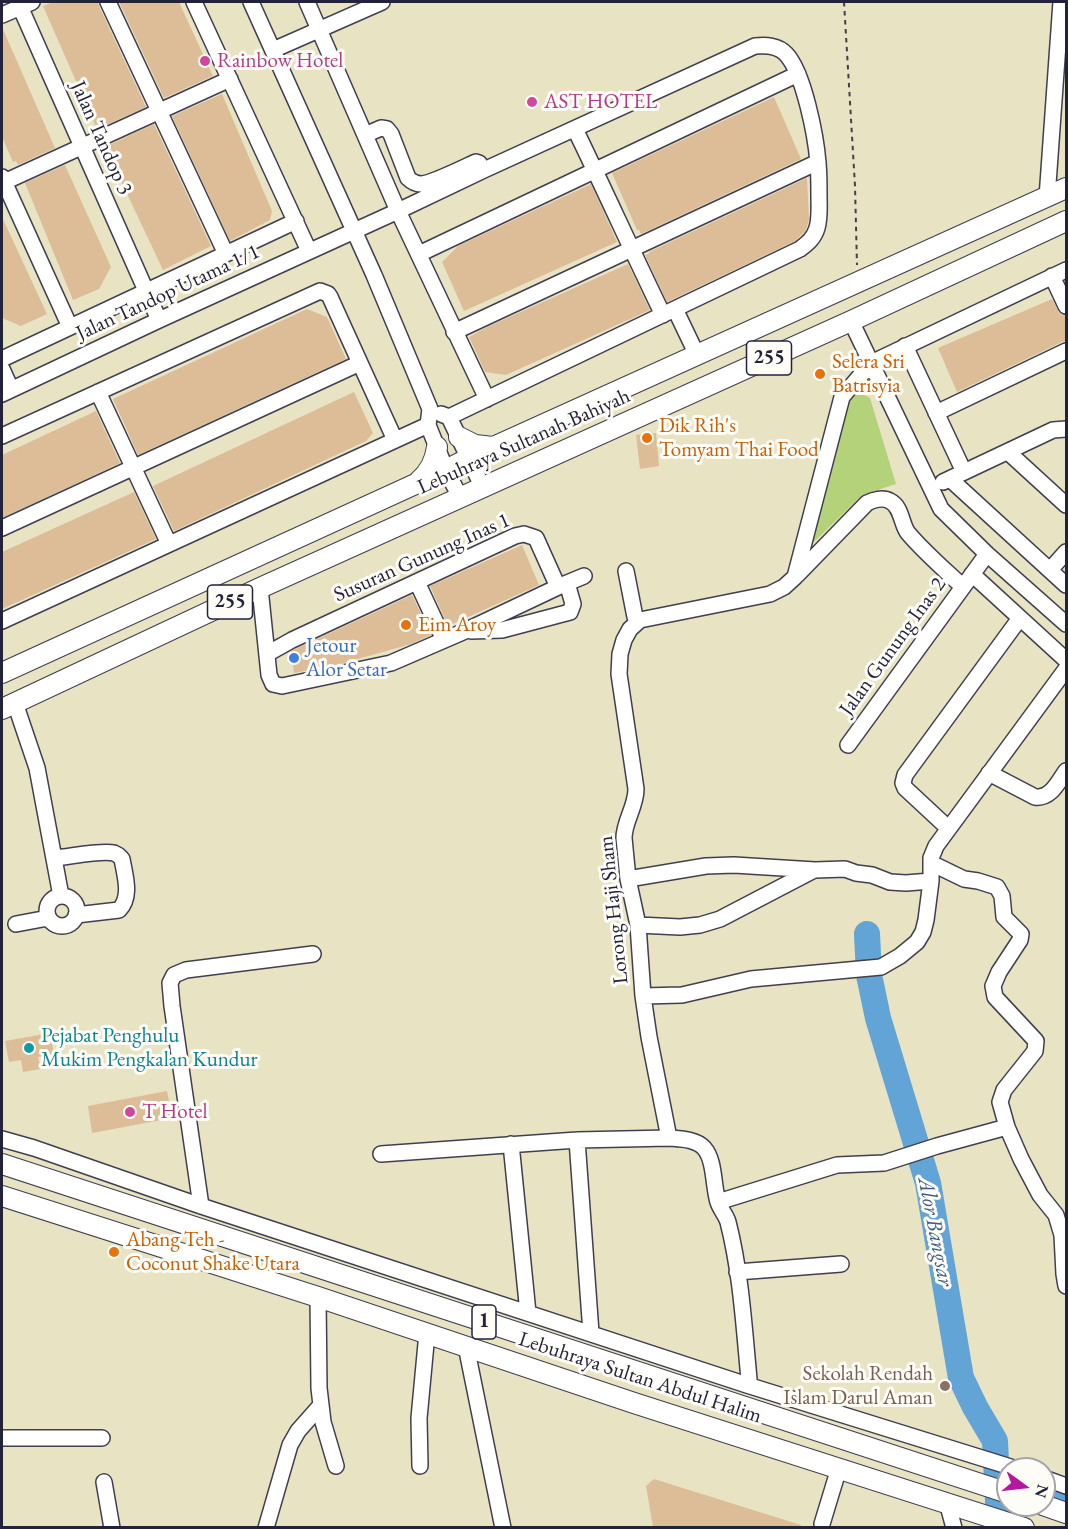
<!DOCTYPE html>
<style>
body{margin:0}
#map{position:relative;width:1068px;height:1529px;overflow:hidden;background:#e8e3c3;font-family:"EB Garamond",serif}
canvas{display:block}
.frame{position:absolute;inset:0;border:3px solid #22223b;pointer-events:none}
.north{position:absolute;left:996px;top:1457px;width:60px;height:60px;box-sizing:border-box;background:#fdfcf7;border:2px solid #a5a5ac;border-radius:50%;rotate:105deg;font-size:16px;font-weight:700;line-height:24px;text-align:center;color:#22223b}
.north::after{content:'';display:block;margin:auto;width:21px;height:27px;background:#b5179e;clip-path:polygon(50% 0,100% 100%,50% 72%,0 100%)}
</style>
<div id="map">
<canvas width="1068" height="1529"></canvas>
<div class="frame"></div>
<div class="north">N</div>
</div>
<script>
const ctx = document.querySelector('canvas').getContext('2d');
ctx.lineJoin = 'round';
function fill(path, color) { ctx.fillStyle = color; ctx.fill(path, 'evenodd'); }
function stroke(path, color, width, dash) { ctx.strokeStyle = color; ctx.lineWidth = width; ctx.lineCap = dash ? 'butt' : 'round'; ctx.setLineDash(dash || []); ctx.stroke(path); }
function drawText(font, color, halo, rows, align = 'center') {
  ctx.font = font + ' "EB Garamond",serif'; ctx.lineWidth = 6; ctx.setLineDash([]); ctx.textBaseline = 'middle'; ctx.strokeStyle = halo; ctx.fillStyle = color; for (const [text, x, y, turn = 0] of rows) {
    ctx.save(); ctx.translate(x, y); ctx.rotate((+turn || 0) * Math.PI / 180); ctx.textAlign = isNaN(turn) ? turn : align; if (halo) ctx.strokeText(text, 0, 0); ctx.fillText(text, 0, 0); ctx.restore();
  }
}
const green = new Path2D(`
 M 859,392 L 870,398 L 896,484 L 862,495 L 811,545 L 846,399 Z`);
const canal = new Path2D(`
 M 1044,1491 L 1066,1499`);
const river = new Path2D(`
 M 867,934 L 869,975 L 878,1018 L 928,1183 L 961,1378 L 975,1407 L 995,1441 L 999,1520 L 1000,1528`);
const building = new Path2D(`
 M 53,2 L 98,2 L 99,6 L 146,107 L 97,129 L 43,6 Z
 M 119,2 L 179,2 L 213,76 L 164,98 Z
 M 2,27 L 55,148 L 18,165 L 16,161 L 13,162 L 2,137 Z
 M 222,94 L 272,211 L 270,220 L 230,241 L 172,116 Z
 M 774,97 L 801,159 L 641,234 L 639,230 L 637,230 L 612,173 Z
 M 154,124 L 211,246 L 163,270 L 105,147 Z
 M 65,165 L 111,267 L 99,289 L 73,300 L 25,183 Z
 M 807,178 L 809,219 L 806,230 L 795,241 L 667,302 L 645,255 L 650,253 L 649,252 Z
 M 591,184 L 617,242 L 464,311 L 442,262 L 458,246 Z
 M 2,217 L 47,314 L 21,326 L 2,318 Z
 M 628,264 L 650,310 L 506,375 L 485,372 L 469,337 L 487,327 Z
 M 1052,299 L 1060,314 L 1066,316 L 1066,341 L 1062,342 L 957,392 L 938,348 Z
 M 307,309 L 327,317 L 346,359 L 138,455 L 113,399 Z
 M 354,392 L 373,433 L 366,441 L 174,531 L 153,486 Z
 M 96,411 L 120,463 L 2,518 L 2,455 Z
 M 656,433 L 659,466 L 640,469 L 636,435 Z
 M 134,492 L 156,539 L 2,609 L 2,552 Z
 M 522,545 L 539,585 L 448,626 L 430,586 Z
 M 412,595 L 431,635 L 411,644 L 340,664 L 294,673 L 291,651 Z
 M 50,1033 L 54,1054 L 38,1057 L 41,1069 L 23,1072 L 21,1060 L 9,1062 L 5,1041 Z
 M 167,1091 L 172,1118 L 92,1133 L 88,1106 Z
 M 654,1479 L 801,1525 L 801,1527 L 653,1527 L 646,1486 Z`);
const path = new Path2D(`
 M 844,2 L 855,186 L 857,265`);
const minor = new Path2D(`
 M 18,2 L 159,320
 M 108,2 L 226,254
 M 194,2 L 309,251
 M 251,2 L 374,275 L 430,409 L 428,425 L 446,470 L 460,497
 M 307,2 L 398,211 L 487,399
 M 2,15 L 32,2
 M 273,50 L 382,2
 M 575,129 C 605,191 633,253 663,315
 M 365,135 L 381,128 L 387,129 L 391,134 L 408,178 C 412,182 415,184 421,184 C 431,184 465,167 476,162 L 479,163 L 484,170
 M 2,177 L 70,327
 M 2,183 L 230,79
 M 1047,198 L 1061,2
 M 419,254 L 798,74
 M 1052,276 L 1066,306
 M 675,309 L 697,355
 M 851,321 L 941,509 L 987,554 L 1066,624
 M 454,332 L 818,162
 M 905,346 L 964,472
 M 2,359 L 296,221
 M 2,369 L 11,389
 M 98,392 L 169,544
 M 2,394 L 159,320 L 398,211 L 484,170 L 755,46 C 766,45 778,45 786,54 C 804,73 816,137 818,163 C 819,174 819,185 819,196 C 819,206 820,218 817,228 C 814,238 808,243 800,249 L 449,417
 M 936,413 L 1066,351
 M 441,414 L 449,417 L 483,488
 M 2,436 L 320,291 L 328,294 L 330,297 L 395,440
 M 1008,452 L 1066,505
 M 950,479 L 1066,585
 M 943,482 L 1053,430 L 1066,429
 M 2,528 L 360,363
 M 1050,570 L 1066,552
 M 626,571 L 635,617 L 639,621
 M 972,574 L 1066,660
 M 797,575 L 867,503 C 873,500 883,497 890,501 C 902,507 901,524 908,533 C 924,552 945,570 963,587
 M 417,582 L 444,640
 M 560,586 L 584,576
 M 260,588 L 269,675 L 273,684 L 282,686 L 391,663 L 465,631 L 558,587 L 536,538 L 524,534 L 515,536 L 292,640 L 267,654
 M 2,621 L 428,425
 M 471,631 L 502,630 L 570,612 L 573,604 L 567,583
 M 15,703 L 37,768 L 61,896
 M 848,745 L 987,554
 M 989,773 L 1035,797 C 1051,799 1058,782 1066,771
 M 948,828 L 905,788 L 903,783 L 905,775 L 1020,618
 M 54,858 C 69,857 101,850 114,853 C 119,855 119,856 122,859 C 125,876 132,897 119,910 L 76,915
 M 931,863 L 964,879 L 978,881 L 997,887 L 1002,896 L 1004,917 L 1021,934 L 1020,940 L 999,972 L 993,986 L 995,997 L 1036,1041 L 1035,1051 L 1004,1090 L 1000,1102 L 1007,1127 L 1021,1159 L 1040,1195 L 1056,1215 L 1062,1235 L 1064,1274 L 1066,1286
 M 628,879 L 706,866 L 734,865 L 815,870 L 845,869 L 856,873 L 872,875 L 890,882 L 906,883 L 931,881
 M47 911a15 15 0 1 1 30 0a15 15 0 1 1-30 0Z
 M 16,924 L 48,918
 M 638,925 L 680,927 L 700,925 L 720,919 L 814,870
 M 643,996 L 682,995 L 751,979 L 881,967 L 900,956 L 917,942 L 923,932 L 926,920 L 931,881 L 931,858 L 936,846 L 1066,669
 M 2,1139 L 34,1148 L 201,1206 L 747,1385 L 1017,1469
 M 577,1140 L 591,1333
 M 511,1144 L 528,1313
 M 381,1154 L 577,1140 L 669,1138
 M 718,1202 L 837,1165 L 884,1163 L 937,1146 L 1007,1127
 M 201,1206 L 172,1006 L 170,983 L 174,975 L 186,970 L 313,954
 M 737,1272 L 841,1264
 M 318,1297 L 319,1388 L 323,1422 L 336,1466
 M 466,1346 L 503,1528
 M 747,1385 L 749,1379 C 744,1327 741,1273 728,1222 C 726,1215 720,1209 718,1202 C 713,1186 715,1160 704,1148 C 696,1139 681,1139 669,1138 L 649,1037 L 643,996 L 638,925 L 628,879 L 624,838 C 624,821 636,807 636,789 L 619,674 L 620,654 L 624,640 L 630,629 L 640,620 L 770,594 L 784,587 L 795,577 L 842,397 L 871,363 L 1066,270
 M 2,1438 L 102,1438
 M 420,1466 L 419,1418 L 427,1333
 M 1044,1478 L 1066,1486
 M 104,1482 L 112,1528
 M 947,1502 L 954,1528
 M 822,1524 L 839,1468
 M 266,1528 L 290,1445 L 298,1431 L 321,1405`);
const major = new Path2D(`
 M 459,437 L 475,445 L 493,447
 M 419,481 C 430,472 435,461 437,447
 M 2,673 L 446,470 L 469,458 L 1066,188
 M 2,709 L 260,588 L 851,321 L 1066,221
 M 2,1164 L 1008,1493
 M 2,1196 L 318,1297 L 634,1403 L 1024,1528
 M 1043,1505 L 1066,1513`);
const markers = [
 [205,61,6,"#d1479c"],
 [532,102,6,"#d1479c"],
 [820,374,6,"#e8710a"],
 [647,438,6,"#e8710a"],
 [406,625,6,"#e8710a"],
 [294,658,6,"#3f7fe0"],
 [29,1048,6,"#0f9aa8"],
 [130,1112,6,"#d1479c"],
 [114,1252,6,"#e8710a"],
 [945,1386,6,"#8d6e63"]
];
const shields = [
 [769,358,45],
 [230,602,45],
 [484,1322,24]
];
const shieldNames = [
 ["255",769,358],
 ["255",230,602],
 ["1",484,1322]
];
const hotelNames = [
 ["Rainbow Hotel",217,61],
 ["AST HOTEL",544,102],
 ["T Hotel",142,1112]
];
const streetNames = [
 ["Jalan Tandop 3",101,138,66],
 ["Jalan Tandop Utama 1/1",168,293,-25],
 ["Lebuhraya Sultanah Bahiyah",524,442,-24],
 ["Susuran Gunung Inas 1",422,558,-24],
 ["Jalan Gunung Inas 2",893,647,-54],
 ["Lorong Haji Sham",614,910,-96],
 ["Lebuhraya Sultan Abdul Halim",640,1378,18]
];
const foodNames = [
 ["Selera Sri",832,362],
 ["Batrisyia",832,386],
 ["Dik Rih's",659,426],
 ["Tomyam Thai Food",659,450],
 ["Eim Aroy",418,625],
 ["Abang Teh -",126,1240],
 ["Coconut Shake Utara",126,1264]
];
const shopNames = [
 ["Jetour",306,646],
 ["Alor Setar",306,670]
];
const cultureNames = [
 ["Pejabat Penghulu",41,1036],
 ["Mukim Pengkalan Kundur",41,1060]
];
const educationNames = [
 ["Sekolah Rendah",933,1374],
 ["Islam Darul Aman",933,1398]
];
const waterNames = [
 ["Alor Bangsar",935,1232,79]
];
fill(green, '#b4d279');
stroke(canal, '#62a4d5', 15);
stroke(river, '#62a4d5', 26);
fill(building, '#ddbd98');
stroke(minor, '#403f4f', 18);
stroke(major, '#403f4f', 22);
stroke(path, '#403f4f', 2, [4.5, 4.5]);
stroke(minor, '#fff', 15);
stroke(major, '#fff', 20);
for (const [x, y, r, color] of markers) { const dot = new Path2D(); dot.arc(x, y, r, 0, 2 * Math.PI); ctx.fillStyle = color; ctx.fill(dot); stroke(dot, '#fdfcf7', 2); }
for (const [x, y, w] of shields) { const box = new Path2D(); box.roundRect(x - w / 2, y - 17, w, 34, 4.5); ctx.fillStyle = '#fdfcf7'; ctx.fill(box); stroke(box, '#22223b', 1.5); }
drawText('bold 20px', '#22223b', null, shieldNames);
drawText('21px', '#b23c85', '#fdfcf7', hotelNames, 'left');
drawText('21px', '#22223b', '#fdfcf7', streetNames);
drawText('21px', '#c56008', '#fdfcf7', foodNames, 'left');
drawText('21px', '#366cbe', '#fdfcf7', shopNames, 'left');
drawText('21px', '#0d838f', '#fdfcf7', cultureNames, 'left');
drawText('21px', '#785e54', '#fdfcf7', educationNames, 'right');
drawText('italic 22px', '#3f5c80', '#fdfcf7', waterNames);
</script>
